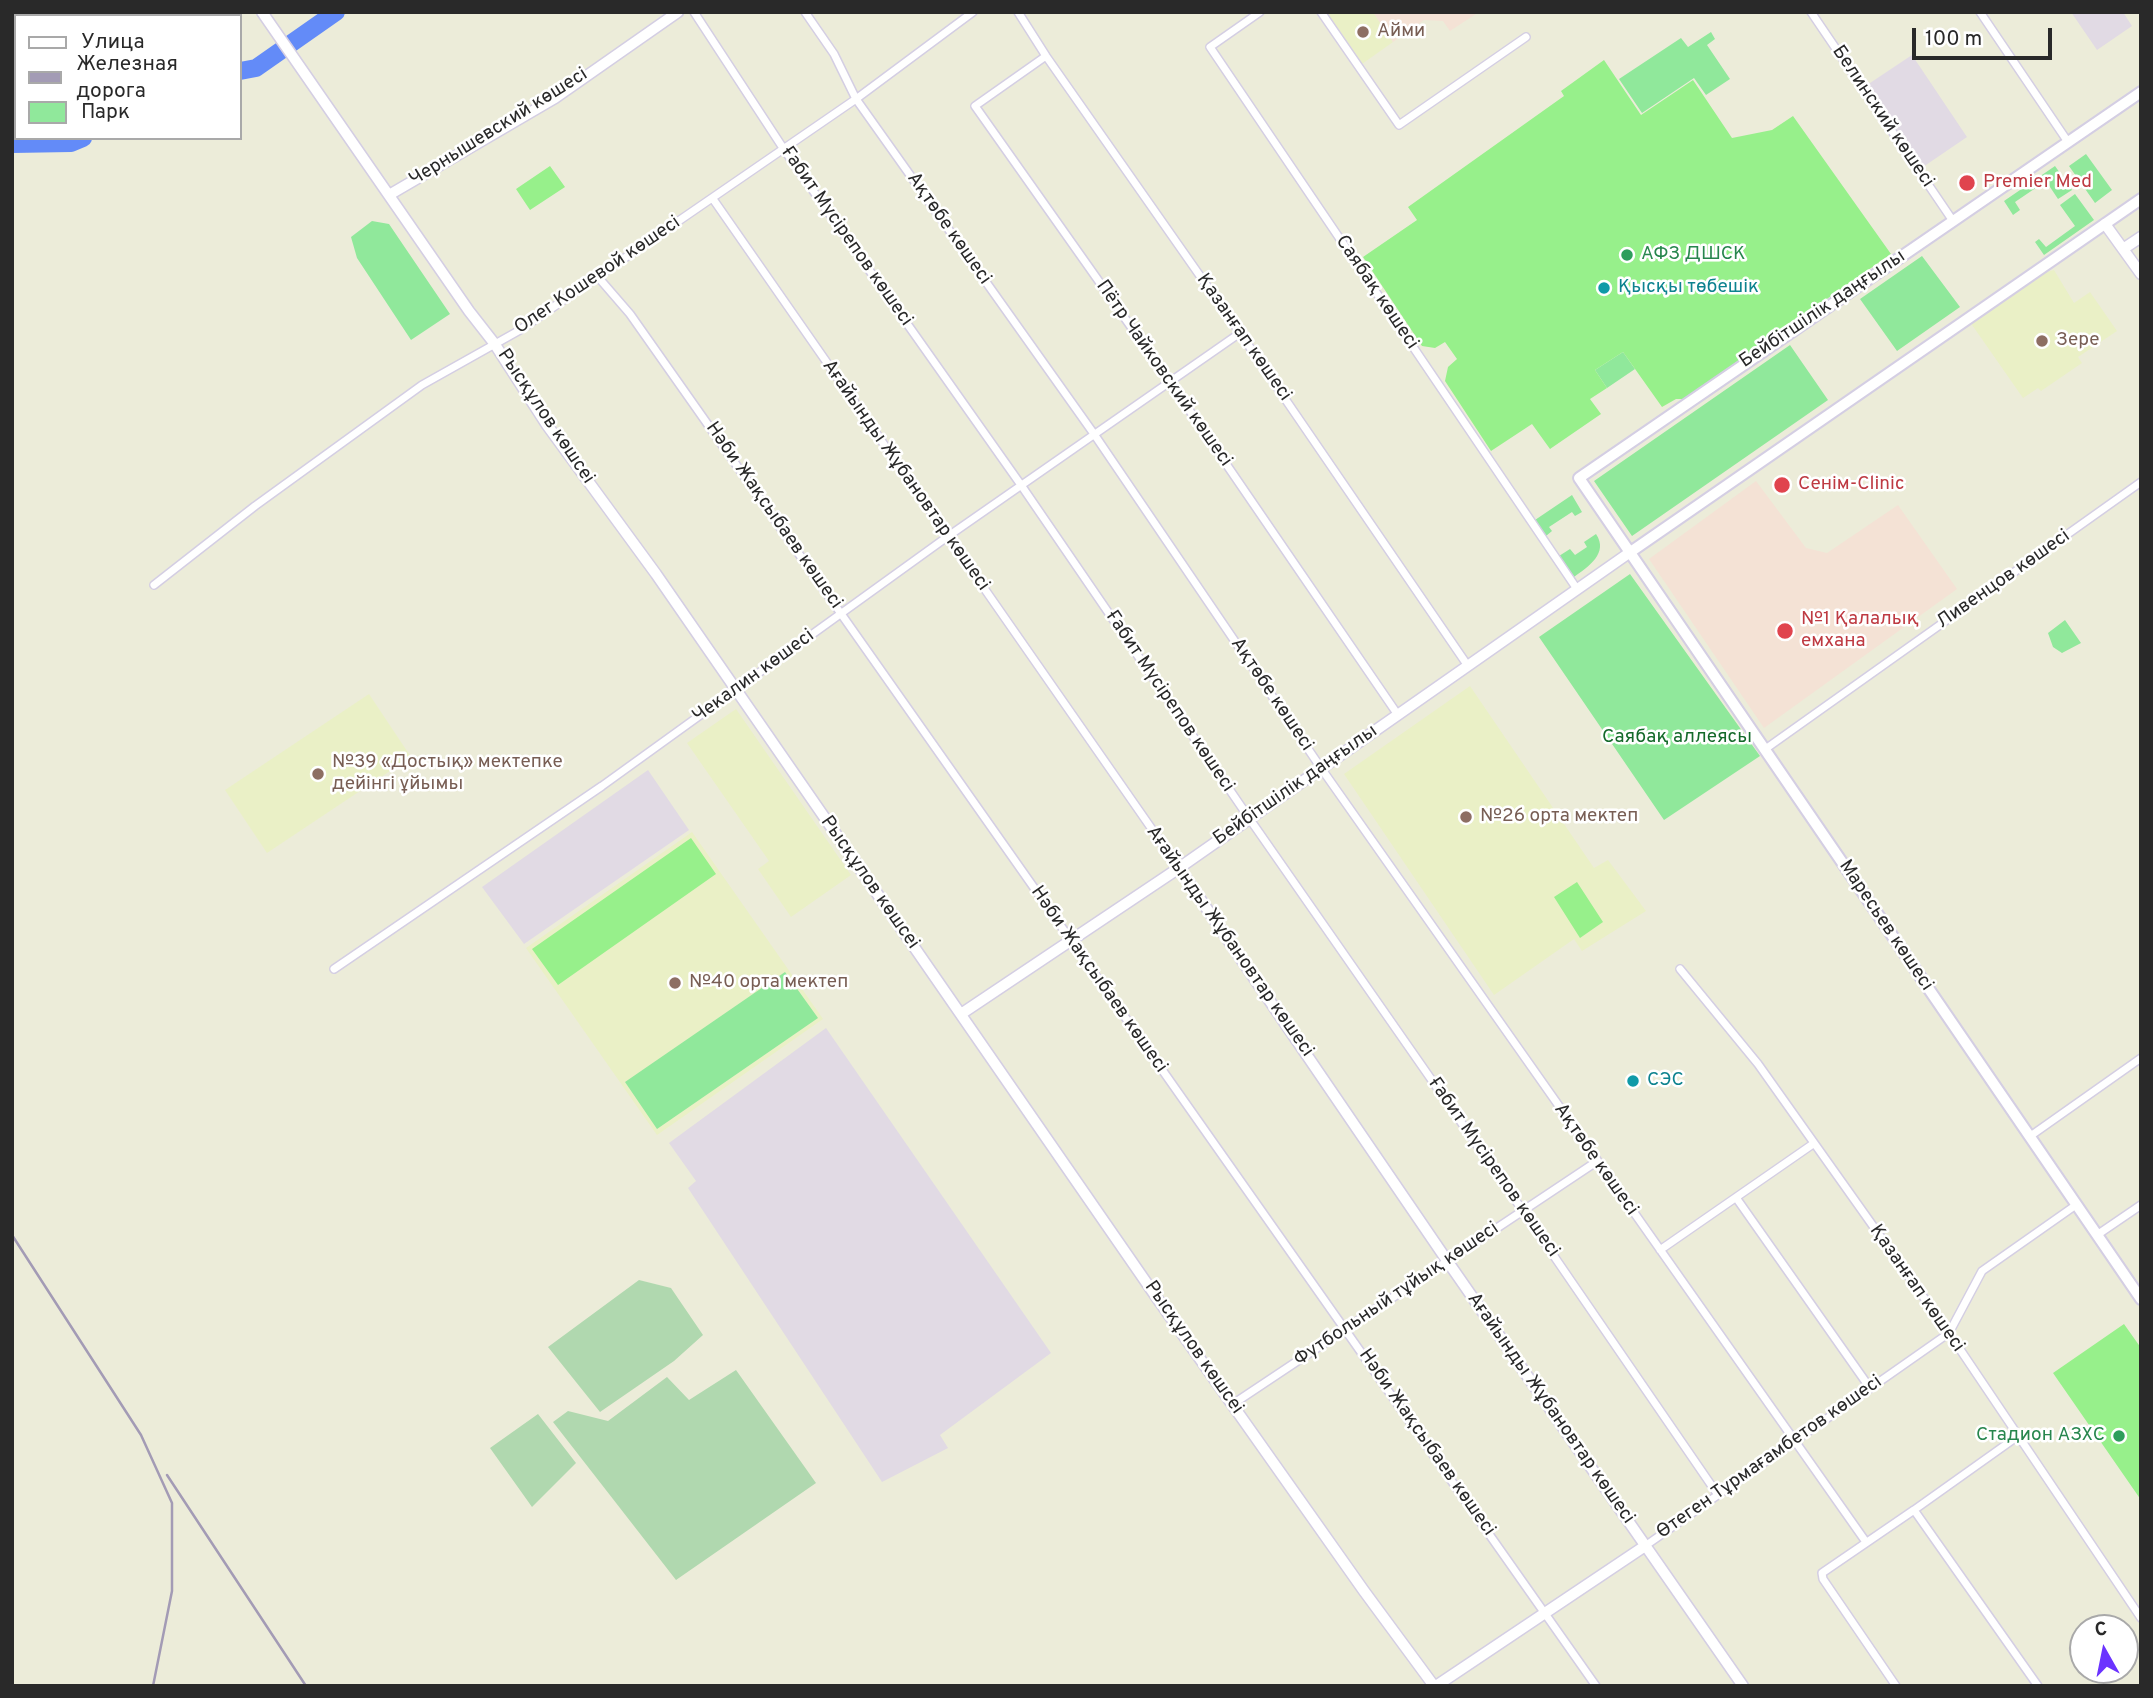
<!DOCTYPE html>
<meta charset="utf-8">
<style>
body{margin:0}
#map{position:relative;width:2153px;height:1698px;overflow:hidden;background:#ececd9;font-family:Overpass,sans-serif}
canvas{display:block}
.frame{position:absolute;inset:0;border:14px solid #292929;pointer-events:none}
.legend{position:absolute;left:14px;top:14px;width:228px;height:126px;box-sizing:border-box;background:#fff;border:2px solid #a9a9a9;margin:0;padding:9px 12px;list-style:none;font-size:21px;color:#292929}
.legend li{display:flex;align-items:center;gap:14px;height:35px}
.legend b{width:35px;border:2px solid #a9a9a9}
.north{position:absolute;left:2069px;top:1614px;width:70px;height:70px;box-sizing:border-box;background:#fff;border:2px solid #a9a9a9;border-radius:50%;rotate:351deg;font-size:19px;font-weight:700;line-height:28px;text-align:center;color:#292929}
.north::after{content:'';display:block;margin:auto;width:24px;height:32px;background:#6b33ff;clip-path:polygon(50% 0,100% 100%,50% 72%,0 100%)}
.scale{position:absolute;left:1912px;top:28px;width:140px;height:32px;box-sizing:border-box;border:4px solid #292929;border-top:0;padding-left:9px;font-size:21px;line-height:24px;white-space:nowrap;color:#292929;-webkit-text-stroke:5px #fff;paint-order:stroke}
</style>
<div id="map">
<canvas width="2153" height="1698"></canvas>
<div class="frame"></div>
<ul class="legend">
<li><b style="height:9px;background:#fff"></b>Улица</li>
<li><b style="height:9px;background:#a39bb5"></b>Железная дорога</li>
<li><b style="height:19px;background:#90e89b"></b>Парк</li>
</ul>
<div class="north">С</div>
<div class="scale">100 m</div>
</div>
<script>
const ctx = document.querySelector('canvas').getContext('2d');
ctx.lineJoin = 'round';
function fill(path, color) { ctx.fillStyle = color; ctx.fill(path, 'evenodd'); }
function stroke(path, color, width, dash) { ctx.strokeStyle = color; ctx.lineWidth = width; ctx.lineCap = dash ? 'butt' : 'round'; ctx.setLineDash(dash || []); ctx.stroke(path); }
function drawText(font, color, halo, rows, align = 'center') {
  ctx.font = font + ' Overpass,sans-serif'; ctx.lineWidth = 5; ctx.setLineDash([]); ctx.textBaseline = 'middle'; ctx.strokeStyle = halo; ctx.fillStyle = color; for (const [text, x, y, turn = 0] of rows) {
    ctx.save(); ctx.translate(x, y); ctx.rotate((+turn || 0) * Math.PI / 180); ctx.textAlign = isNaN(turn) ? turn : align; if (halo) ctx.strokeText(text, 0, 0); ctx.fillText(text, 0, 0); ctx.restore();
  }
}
const industrial = new Path2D(`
 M 2071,12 L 2123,12 L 2132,26 L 2097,50 Z
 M 1912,55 L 1967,137 L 1923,167 L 1867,85 Z
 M 648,770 L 689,830 L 524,944 L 482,887 Z
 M 826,1028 L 1051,1353 L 940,1435 L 948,1448 L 882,1482 L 688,1188 L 696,1181 L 669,1143 Z`);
const education = new Path2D(`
 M 1326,12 L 1373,12 L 1393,42 L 1362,64 Z
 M 2054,270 L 2074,303 L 2090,292 L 2117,331 L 2078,357 L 2082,363 L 2041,391 L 2038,388 L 2023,398 L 1970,322 L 2046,272 Z
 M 1470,686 L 1594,868 L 1608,860 L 1646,911 L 1582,951 L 1574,939 L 1494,995 L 1344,774 Z
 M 369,694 L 411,757 L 267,853 L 225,790 Z
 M 736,709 L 851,875 L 791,917 L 758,869 L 769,861 L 687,743 Z
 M 692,832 L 823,1019 L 657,1135 L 526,948 Z`);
const medical = new Path2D(`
 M 1373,12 L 1479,12 L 1450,31 L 1443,21 L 1424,20 L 1393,42 Z
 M 1756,481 L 1806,548 L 1827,553 L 1898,505 L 1957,589 L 1764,728 L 1649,559 Z`);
const green = new Path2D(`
 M 1711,32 L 1715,39 L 1707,45 L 1730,79 L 1706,95 L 1694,78 L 1642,113 L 1619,79 L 1681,38 L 1688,47 Z
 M 2086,154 L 2112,190 L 2095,203 L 2069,166 Z
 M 2055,166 L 2072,190 L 2058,199 L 2046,181 L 2015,202 L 2020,210 L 2013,215 L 2004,201 Z
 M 2075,194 L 2094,220 L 2044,255 L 2035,242 L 2039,239 L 2046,247 L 2075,226 L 2060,205 Z
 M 372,221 L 389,224 L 450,314 L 411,340 L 357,258 L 351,237 Z
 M 1922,256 L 1960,307 L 1897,351 L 1860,299 Z
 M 1790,345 L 1828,400 L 1632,536 L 1594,481 Z
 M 1623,352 L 1635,369 L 1607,388 L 1595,370 Z
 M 1572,495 L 1582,512 L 1575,516 L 1572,512 L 1549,527 L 1552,531 L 1546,536 L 1535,520 Z
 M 1596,534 C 1609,553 1588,567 1574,577 L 1559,556 L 1570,549 L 1575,555 L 1587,547 L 1584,542 Z
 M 1630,574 L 1760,756 L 1664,820 L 1539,637 Z
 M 2065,620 L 2081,643 L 2062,653 L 2053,647 L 2048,633 Z
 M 785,972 L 818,1018 L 657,1129 L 625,1082 Z`);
const cemetery = new Path2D(`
 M 639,1280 L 671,1288 L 703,1335 L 674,1361 L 600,1412 L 548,1347 Z
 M 736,1370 L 816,1483 L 676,1580 L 553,1422 L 568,1411 L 608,1421 L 667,1377 L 689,1400 Z
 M 538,1414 L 576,1463 L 532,1507 L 490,1448 Z`);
const pitch = new Path2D(`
 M 1604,60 L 1641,115 L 1693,80 L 1732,138 L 1772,130 L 1793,116 L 1891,254 L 1684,399 L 1676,399 L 1662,407 L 1623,352 L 1595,370 L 1607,388 L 1590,399 L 1601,414 L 1550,449 L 1532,424 L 1491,451 L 1445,381 L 1448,367 L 1457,359 L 1445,342 L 1435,348 L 1422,346 L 1363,257 L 1417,220 L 1408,207 L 1564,96 L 1561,91 Z
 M 550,166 L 565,187 L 530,210 L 516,189 Z
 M 691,838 L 716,874 L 558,985 L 532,949 Z
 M 1577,882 L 1603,922 L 1580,938 L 1554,897 Z
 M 2124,1324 L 2141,1348 L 2141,1500 L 2053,1373 Z`);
const river = new Path2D(`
 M 240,71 L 256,68 L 336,12
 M 12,144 L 71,143 L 83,138`);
const minor = new Path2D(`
 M 694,12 L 783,148 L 1021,485 L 1249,818 L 1523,1211 L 1718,1495
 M 805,12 L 834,54 L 856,99 L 1094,434 L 1321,768 L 1866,1542
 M 1018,12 L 1046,56 L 1240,333 L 1468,666
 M 1260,12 L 1210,47 L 1577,589
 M 1321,12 L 1399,125 L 1526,37
 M 1811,12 L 1953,221
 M 1980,12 L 2068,142
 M 1046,56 L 975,106 L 1170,382 L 1398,715
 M 713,199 L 1179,868
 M 598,277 L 630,314 L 1596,1686
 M 154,585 L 255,506 L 422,385 L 520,330 L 856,99 L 973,12
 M 1764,750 L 2141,482
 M 334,969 L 602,786 L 947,537 L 1240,333
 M 1680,969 L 1758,1064 L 1949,1333 L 2141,1618
 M 2029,1137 L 2141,1058
 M 1737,1199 L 1870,1388
 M 2097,1235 L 2141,1205
 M 1660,1250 L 1813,1144
 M 1233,1404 L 1596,1162
 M 1914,1510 L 2018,1436
 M 1645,1546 L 1949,1333 L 1982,1271 L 2076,1205
 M 1896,1686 L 1823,1579 L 1822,1573 L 1914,1510 L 2038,1686`);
const tertiary = new Path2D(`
 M 262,12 L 469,311 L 494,343 L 547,425 L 656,574 L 1157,1298 L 1364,1591 L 1434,1686
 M 389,195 L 555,98 L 678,12
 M 2105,224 L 2141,274
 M 2123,249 L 2141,237
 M 1179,868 L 1448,1262 L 1743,1686
 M 961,1014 L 1179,868 L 1629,553
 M 1436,1686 L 1645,1546`);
const secondary = new Path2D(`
 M 2141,92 L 1579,478 L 2141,1299
 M 1629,553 L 2141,199`);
const rail = new Path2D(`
 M 12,1235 L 141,1435 L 172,1503 L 172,1591 L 153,1686
 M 167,1475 L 306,1686`);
const markers = [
 [1363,32,7,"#8d6e63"],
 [1967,183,9,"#e0444e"],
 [1627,255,7,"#2e9e5b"],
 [1604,288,7,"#0f9aa8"],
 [2042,341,7,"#8d6e63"],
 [1782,485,9,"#e0444e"],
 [1785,631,9,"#e0444e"],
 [318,774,7,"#8d6e63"],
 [1466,817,7,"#8d6e63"],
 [675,983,7,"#8d6e63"],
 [1633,1081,7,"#0f9aa8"],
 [2119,1436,7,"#2e9e5b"]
];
const educationNames = [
 ["Айми",1377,32],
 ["Зере",2056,341],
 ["№39 «Достық» мектепке",332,763],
 ["дейінгі ұйымы",332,785],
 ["№26 орта мектеп",1480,817],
 ["№40 орта мектеп",689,983]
];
const streetNames = [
 ["Белинский көшесі",1882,117,56],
 ["Чернышевский көшесі",499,128,-32],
 ["Ақтөбе көшесі",948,229,55],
 ["Ғабит Мүсірепов көшесі",846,237,55],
 ["Олег Кошевой көшесі",598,276,-34],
 ["Саябақ көшесі",1376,293,56],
 ["Бейбітшілік даңғылы",1823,310,-34],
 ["Қазанғап көшесі",1243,338,55],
 ["Пётр Чайковский көшесі",1163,374,55],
 ["Рысқұлов көшсеі",545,417,56],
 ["Ағайынды Жұбановтар көшесі",905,476,55],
 ["Нәби Жақсыбаев көшесі",773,516,55],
 ["Ливенцов көшесі",2004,580,-35],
 ["Чекалин көшесі",754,677,-36],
 ["Ақтөбе көшесі",1271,695,56],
 ["Ғабит Мүсірепов көшесі",1169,702,56],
 ["Бейбітшілік даңғылы",1296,786,-35],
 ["Рысқұлов көшсеі",869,883,55],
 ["Маресьев көшесі",1885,926,56],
 ["Ағайынды Жұбановтар көшесі",1229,942,55],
 ["Нәби Жақсыбаев көшесі",1098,980,55],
 ["Ақтөбе көшесі",1595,1160,55],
 ["Ғабит Мүсірепов көшесі",1493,1168,55],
 ["Қазанғап көшесі",1916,1289,55],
 ["Футбольный тұйық көшесі",1397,1295,-34],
 ["Рысқұлов көшсеі",1193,1348,55],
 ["Ағайынды Жұбановтар көшесі",1550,1409,55],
 ["Нәби Жақсыбаев көшесі",1426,1443,55],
 ["Өтеген Тұрмағамбетов көшесі",1770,1458,-35]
];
const healthNames = [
 ["Premier Med",1983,183],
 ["Сенім-Clinic",1798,485],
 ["№1 Қалалық",1801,620],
 ["емхана",1801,642]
];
const leisureNames = [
 ["АФЗ ДШСК",1641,255],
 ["Стадион АЗХС",2105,1436,"right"]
];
const cultureNames = [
 ["Қысқы төбешік",1618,288],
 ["СЭС",1647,1081]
];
const parkNames = [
 ["Саябақ аллеясы",1677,738]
];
fill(industrial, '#e1dae4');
fill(education, '#eaf0c6');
fill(medical, '#f4e2d5');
fill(green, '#90e89b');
fill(cemetery, '#b0d8af');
fill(pitch, '#97f08b');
stroke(river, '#638bf8', 18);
stroke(minor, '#d4cee3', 10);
stroke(tertiary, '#d4cee3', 13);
stroke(secondary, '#d4cee3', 14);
stroke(minor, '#fff', 7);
stroke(tertiary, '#fff', 10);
stroke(secondary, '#fff', 10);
stroke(rail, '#a39bb5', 2.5);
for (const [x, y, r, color] of markers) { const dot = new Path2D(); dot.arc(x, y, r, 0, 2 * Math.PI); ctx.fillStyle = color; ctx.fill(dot); stroke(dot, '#fff', 2.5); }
drawText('19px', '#785e54', '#fff', educationNames, 'left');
drawText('19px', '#292929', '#fff', streetNames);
drawText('19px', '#be3a42', '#fff', healthNames, 'left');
drawText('19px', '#27864d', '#fff', leisureNames, 'left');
drawText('19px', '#0d838f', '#fff', cultureNames, 'left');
drawText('19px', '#146a2a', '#fff', parkNames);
</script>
